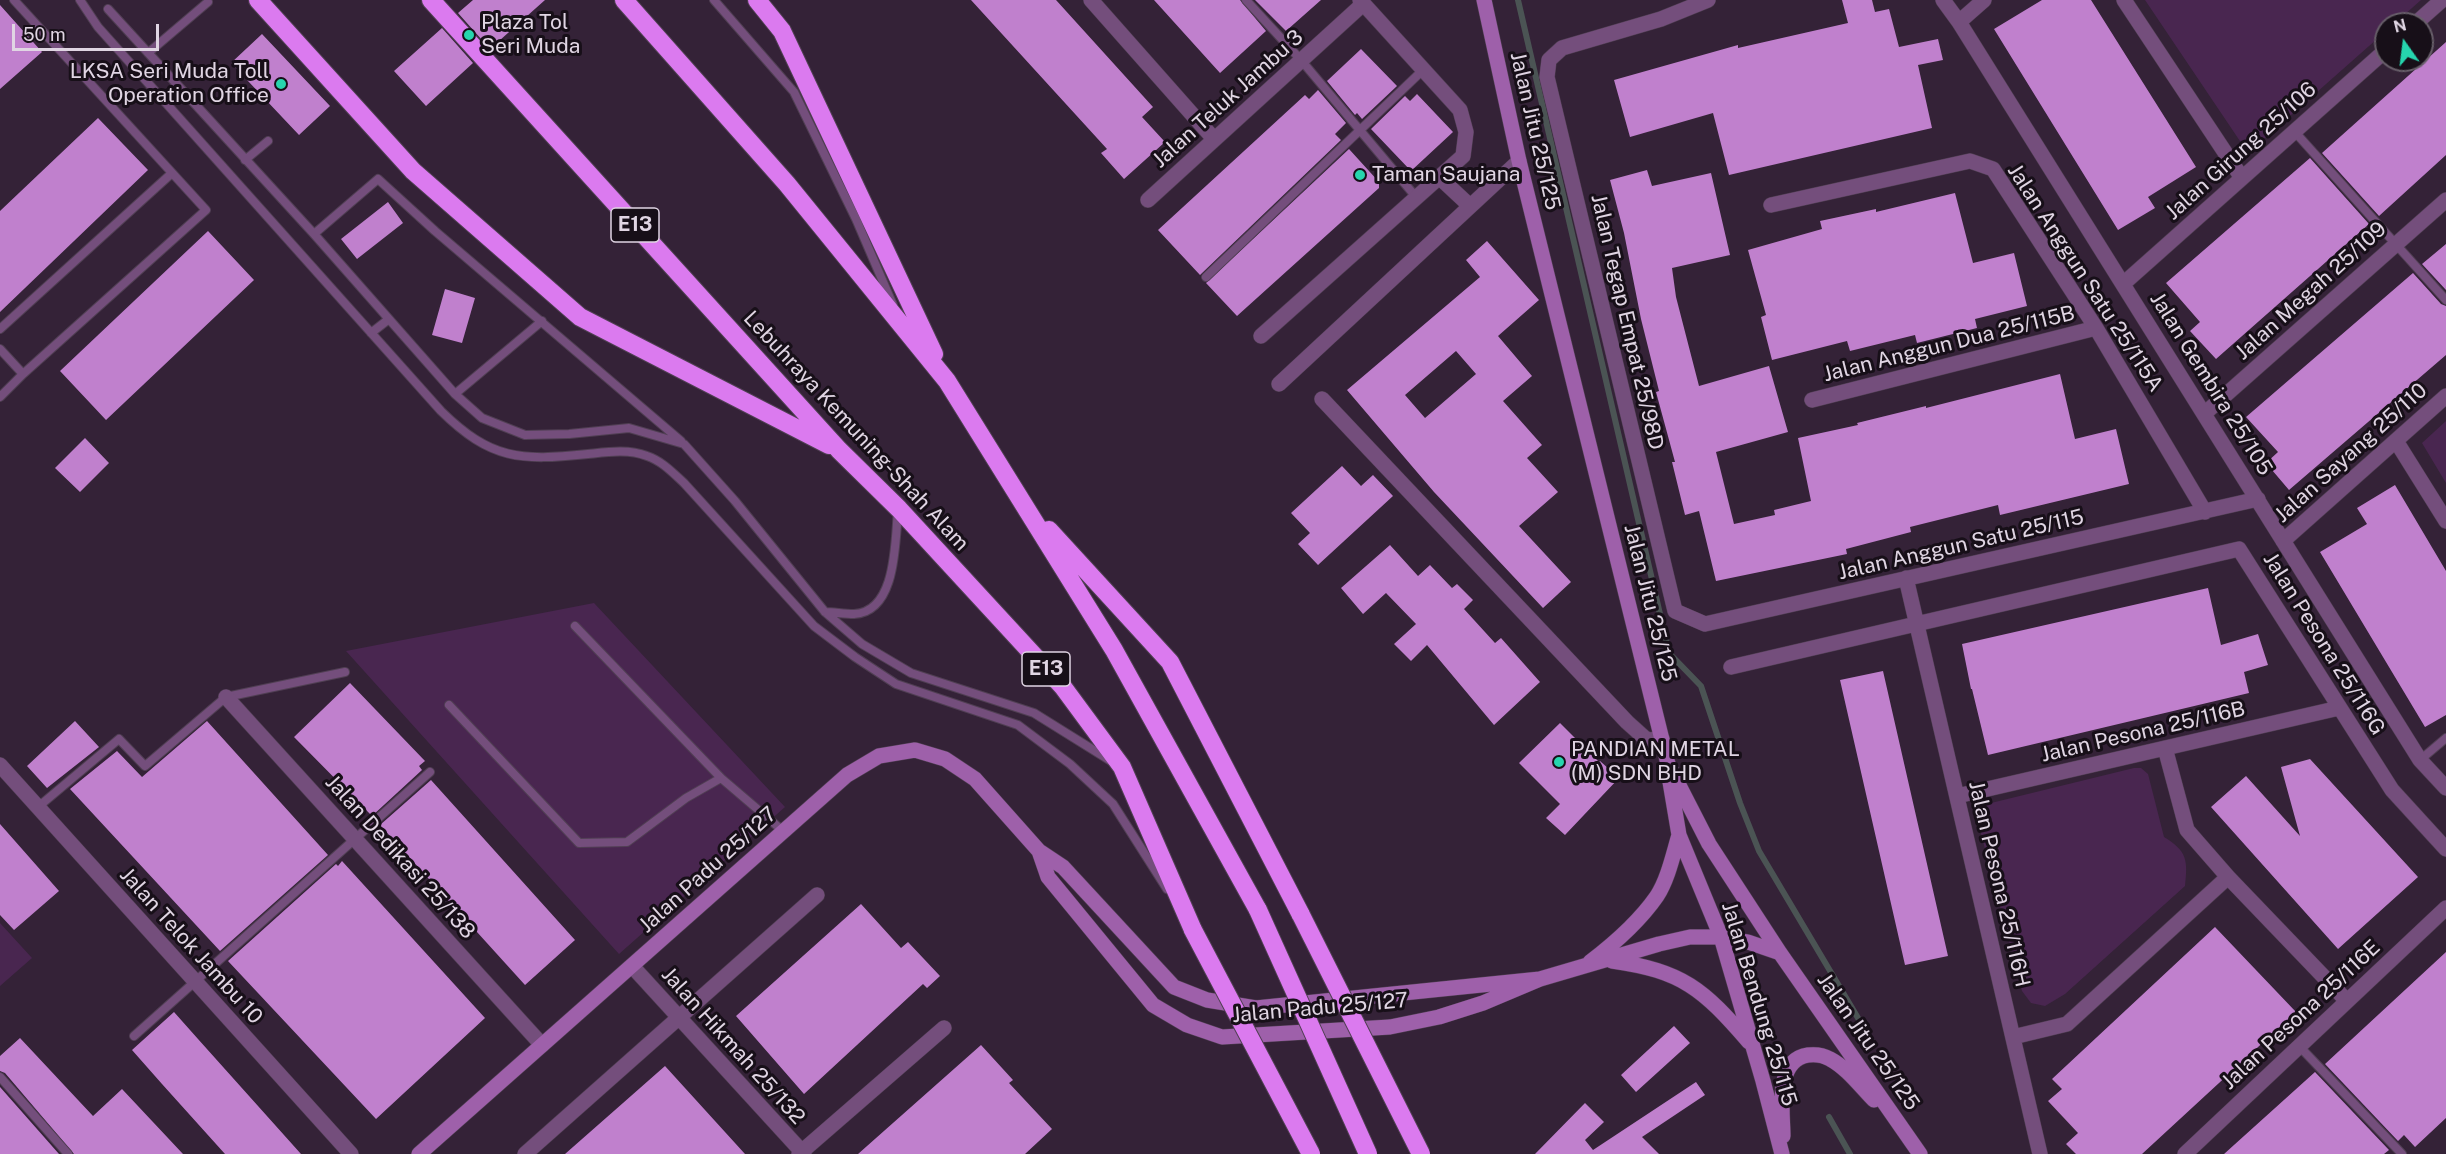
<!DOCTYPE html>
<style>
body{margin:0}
#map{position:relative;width:2446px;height:1154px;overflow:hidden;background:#342237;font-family:"Public Sans",sans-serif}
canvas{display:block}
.north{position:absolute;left:2374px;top:12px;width:60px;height:60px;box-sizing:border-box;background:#170f18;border:2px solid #675e69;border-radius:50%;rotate:346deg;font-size:16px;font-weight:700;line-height:24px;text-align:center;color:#e0d5e3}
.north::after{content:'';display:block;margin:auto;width:21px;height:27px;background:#26d5ae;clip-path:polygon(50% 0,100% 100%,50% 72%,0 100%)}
.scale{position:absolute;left:12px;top:24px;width:147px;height:27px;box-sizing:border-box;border:3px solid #e0d5e3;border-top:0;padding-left:8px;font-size:18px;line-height:21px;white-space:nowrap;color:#e0d5e3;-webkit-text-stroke:4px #170f18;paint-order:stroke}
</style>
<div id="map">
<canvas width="2446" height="1154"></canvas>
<div class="north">N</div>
<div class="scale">50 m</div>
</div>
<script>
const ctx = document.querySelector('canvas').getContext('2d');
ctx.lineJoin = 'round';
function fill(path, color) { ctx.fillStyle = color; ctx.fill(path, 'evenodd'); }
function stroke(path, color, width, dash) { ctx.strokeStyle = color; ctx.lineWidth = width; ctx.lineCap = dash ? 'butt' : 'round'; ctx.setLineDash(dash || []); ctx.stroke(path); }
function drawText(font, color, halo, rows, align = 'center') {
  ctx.font = font + ' "Public Sans",sans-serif'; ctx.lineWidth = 6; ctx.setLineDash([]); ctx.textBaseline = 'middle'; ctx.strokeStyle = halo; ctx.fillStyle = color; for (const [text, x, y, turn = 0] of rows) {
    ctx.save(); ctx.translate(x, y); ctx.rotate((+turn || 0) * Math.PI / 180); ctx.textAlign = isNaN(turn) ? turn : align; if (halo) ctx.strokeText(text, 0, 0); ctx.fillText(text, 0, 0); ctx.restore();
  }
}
const green = new Path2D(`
 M 2145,0 L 2421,0 L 2394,24 L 2386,24 L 2386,31 L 2248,153 Z
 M 2446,421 L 2446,483 L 2422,443 Z
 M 594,603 L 785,807 L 619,954 L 346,651 Z
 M 2134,768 L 2141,768 L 2148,774 L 2164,837 C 2187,851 2188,860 2185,886 L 2065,994 L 2045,1006 L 2031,1003 L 2022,991 L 1979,826 L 1980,811 L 1987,804 Z
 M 0,923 L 32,958 L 0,986 Z`);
const stream = new Path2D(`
 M 1518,0 L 1669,653 L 1701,686 L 1740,803 L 1759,851 L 1874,1045
 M 1829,1117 L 1850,1154`);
const building = new Path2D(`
 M 473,0 L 545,0 L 490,49 L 458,13 Z
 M 971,0 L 1056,0 L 1153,107 L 1142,117 L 1165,142 L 1124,179 L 1101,153 L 1107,149 Z
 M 1154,0 L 1240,0 L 1266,31 L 1220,73 Z
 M 1255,0 L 1321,0 L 1286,31 Z
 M 1842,0 L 1872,0 L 1875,12 L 1889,9 L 1899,47 L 1938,39 L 1943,60 L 1918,65 L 1932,128 L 1729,175 L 1713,113 L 1630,137 L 1614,80 L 1738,45 L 1738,48 L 1848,23 Z
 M 2042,0 L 2091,0 L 2196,167 L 2148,197 L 2155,208 L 2118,230 L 1994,29 Z
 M 0,5 L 42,52 L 0,89 Z
 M 442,28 L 473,63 L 426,106 L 394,71 Z
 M 262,34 L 330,106 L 299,135 L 231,63 Z
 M 2446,42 L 2446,155 L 2379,216 L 2322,153 Z
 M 1361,49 L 1397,86 L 1362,119 L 1357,113 L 1355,115 L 1327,81 Z
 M 1318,90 L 1346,123 L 1335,134 L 1341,140 L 1200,275 L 1158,230 L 1305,95 L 1309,99 Z
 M 1417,94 L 1453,132 L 1411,171 L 1371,129 L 1405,96 L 1410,101 Z
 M 98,118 L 148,170 L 0,312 L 0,211 Z
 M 1349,149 L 1379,182 L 1379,188 L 1237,316 L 1206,283 Z
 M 2310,158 L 2369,224 L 2216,359 L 2190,331 L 2200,322 L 2166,283 Z
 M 1647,170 L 1652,186 L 1711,173 L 1730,255 L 1672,268 L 1676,297 L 1699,386 L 1769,366 L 1788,432 L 1716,452 L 1734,524 L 1775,515 L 1774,510 L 1811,501 L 1798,438 L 1858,425 L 1857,423 L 1926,406 L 1926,408 L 2060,374 L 2075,439 L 2116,429 L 2129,484 L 2000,515 L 1998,505 L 1910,527 L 1911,532 L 1846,549 L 1847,554 L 1716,581 L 1699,511 L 1685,515 L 1672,462 L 1675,462 L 1656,392 L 1659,391 L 1641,319 L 1624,233 L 1610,180 Z
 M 1955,193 L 1973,263 L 2014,253 L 2027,306 L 1975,319 L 1977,328 L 1917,343 L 1915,335 L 1850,351 L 1847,341 L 1772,360 L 1761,317 L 1766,315 L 1748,250 L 1822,229 L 1820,221 L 1876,209 L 1876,212 Z
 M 388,202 L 403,223 L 357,259 L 341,239 Z
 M 208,231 L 254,280 L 106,420 L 60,371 Z
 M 1487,241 L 1539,300 L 1498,336 L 1532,376 L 1503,401 L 1542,445 L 1527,458 L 1558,492 L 1519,526 L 1571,582 L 1543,608 L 1434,492 L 1347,390 L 1480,277 L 1466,260 ZM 1456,351 L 1476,374 L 1425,418 L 1405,395 Z
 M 2446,244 L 2446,290 L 2422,264 Z
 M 2413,273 L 2441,304 L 2446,306 L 2446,355 L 2289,490 L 2266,463 L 2278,452 L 2246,417 Z
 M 445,289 L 475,298 L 462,343 L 432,335 Z
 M 85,438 L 109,463 L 80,492 L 55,468 Z
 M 1342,466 L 1361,486 L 1373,475 L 1393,496 L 1318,565 L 1298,544 L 1310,533 L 1291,513 Z
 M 2395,485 L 2446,571 L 2446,715 L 2425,727 L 2320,552 L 2367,524 L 2357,508 Z
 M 1390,545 L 1418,576 L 1430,565 L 1452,588 L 1457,584 L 1473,600 L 1464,609 L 1495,643 L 1501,638 L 1540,682 L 1494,725 L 1427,645 L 1411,661 L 1394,644 L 1416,624 L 1386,593 L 1363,614 L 1341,588 Z
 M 2208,588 L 2221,645 L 2258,634 L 2268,665 L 2244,672 L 2249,693 L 1988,755 L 1972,689 L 1971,689 L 1962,644 Z
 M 1883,671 L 1948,956 L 1905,965 L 1840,680 Z
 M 350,683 L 425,761 L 419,766 L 422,770 L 372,816 L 294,737 Z
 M 75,721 L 99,747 L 47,788 L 27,766 Z
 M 207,721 L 328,855 L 220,951 L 70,789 L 117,751 L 142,777 Z
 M 1560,723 L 1599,762 L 1600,761 L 1619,778 L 1565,835 L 1546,818 L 1560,804 L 1519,763 Z
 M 2310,759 L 2418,877 L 2338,949 L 2211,807 L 2246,776 L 2300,836 L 2281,767 Z
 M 431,780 L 575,940 L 525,985 L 380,825 Z
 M 0,824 L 59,891 L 14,930 L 0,915 Z
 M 342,861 L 485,1018 L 376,1119 L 228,961 L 336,864 L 338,866 Z
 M 861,904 L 901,948 L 908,942 L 940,976 L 927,988 L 923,984 L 804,1094 L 736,1016 Z
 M 2215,927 L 2296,1012 L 2142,1154 L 2076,1154 L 2066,1144 L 2078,1133 L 2048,1101 L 2062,1089 L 2052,1079 Z
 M 2446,952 L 2446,1118 L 2415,1147 L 2404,1135 L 2398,1141 L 2325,1064 Z
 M 174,1012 L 198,1039 L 301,1154 L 225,1154 L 162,1084 L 132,1050 Z
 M 1674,1026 L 1690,1043 L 1636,1092 L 1621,1075 Z
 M 20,1038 L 93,1116 L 122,1089 L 183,1154 L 74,1154 L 5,1073 L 0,1071 L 0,1056 Z
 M 981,1045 L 1013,1080 L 1009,1083 L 1052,1129 L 1025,1154 L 858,1154 Z
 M 665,1066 L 745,1154 L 565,1154 L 623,1103 Z
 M 2315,1072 L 2389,1150 L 2384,1154 L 2224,1154 Z
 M 1696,1082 L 1705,1095 L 1642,1137 L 1659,1154 L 1535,1154 L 1585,1103 L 1604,1122 L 1585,1140 L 1593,1150 Z
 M 0,1087 L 59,1154 L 0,1154 Z`);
const lane = new Path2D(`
 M 14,0 L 206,210 L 23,374
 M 80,0 L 98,27 L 441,411 C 491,460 520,461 588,454 C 608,452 628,449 647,456 C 662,461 673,473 684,483 L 814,626 L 855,657 L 896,684 L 1018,725 L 1070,764 L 1113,804 L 1167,889
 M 714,0 L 794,92 L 856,219 L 893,305
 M 1246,0 L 1301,60 L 1416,197
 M 108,9 L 314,234 L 455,394 L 482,418 L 525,435 L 569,434 L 629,428 L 684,444 L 735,501 L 825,612 L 862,644 L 911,673 L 1034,713 L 1111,761
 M 148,53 L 208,2
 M 2294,131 L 2446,300
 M 245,160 L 268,141
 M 314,234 L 378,179 L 435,231 L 681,441
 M 1206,277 L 1423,70
 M 0,329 L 172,173
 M 371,333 L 389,319
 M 0,349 L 23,374 L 0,397
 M 455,394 L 542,321
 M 825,612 C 834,612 844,614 854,614 C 897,612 895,541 898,510
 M 575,626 L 721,778 L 783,831
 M 449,705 L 579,843 L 627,842 L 686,798 L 721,778
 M 2420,760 L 2446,738
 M 38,807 L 119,739 L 145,766 L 226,697 L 345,672
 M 134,1036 L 430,772
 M 2299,1046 L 2402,1154
 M 0,1077 L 68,1154`);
const street = new Path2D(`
 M 1091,0 L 1214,139
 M 1708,0 L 1661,19 L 1562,48 L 1549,60 L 1547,77 L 1675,611 L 1705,624 L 2258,499
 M 1943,0 L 1959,22 L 2420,760 L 2446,788
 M 2124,0 L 2242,178
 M 1959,22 L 1984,0
 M 2415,24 L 2442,0
 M 1439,177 L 1469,205
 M 1148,200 L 1363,4
 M 1771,205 L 1970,161 L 1993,169 L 2096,328 L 2205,512
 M 2123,284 L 2386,50
 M 1261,336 L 1463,156 L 1466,132 L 1460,110 L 1360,0
 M 1279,384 L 1519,161
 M 1322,399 L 1627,722 L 1647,740 L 1662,739
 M 1812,400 L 2096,328
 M 2204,414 L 2446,200
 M 2396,441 L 2446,521
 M 2283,541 L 2446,396
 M 1906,578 L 2040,1154
 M 1731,667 L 2239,549 L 2392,790 L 2446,849
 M 226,697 L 542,1045
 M 2165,748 L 2187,830 L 2228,877 L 2347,1001
 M 0,765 L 351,1154
 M 1957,796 L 2339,708
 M 632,966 L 804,1154
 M 2013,1037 L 2067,1024 L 2228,877
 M 525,1154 L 817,895
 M 799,1154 L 944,1028
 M 2185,1154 L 2446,908`);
const secondary = new Path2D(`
 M 1484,0 L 1519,161 L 1668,764 L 1709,844 L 1780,953 L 1920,1154
 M 1669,776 L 1679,835 L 1721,937 L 1763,1081 L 1782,1154
 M 1039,851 L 1048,877 L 1153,1005 L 1187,1025 L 1222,1037 L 1390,1027 L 1439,1017 L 1483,1003 L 1540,979 L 1659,944 L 1690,937 L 1721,937 L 1748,942 L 1780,953
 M 1612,961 C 1683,971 1703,989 1749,1042
 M 1590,962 C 1615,943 1639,922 1657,896 C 1668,879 1673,855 1679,835
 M 1783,1136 C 1783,1112 1774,1060 1808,1055 C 1816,1054 1823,1055 1830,1059 C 1847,1068 1861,1087 1874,1100
 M 419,1154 L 847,775 L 879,756 L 915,750 L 945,759 L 975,779 L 1039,851 L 1063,867 L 1174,987 L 1207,1000 L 1256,1008 L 1540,979`);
const highway = new Path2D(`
 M 258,0 L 413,171 L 580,317 L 829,445
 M 431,0 L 839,450 L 899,509 L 1063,687 L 1122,767 L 1193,930
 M 624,0 L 787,184 L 947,381 L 1114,650 L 1258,910
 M 757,0 L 782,31 L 934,354
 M 1049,530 L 1170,662 L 1301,915`);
const highwayBridge = new Path2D(`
 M 1258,910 L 1368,1154
 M 1301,915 L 1421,1154
 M 1193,930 L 1311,1154`);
const markers = [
 [469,35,6,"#26d5ae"],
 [281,84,6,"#26d5ae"],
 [1360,175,6,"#26d5ae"],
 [1559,762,6,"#26d5ae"]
];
const shields = [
 [635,225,48],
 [1046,669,48]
];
const shieldNames = [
 ["E13",635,225],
 ["E13",1046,669]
];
const poiNames = [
 ["Plaza Tol",481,23],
 ["Seri Muda",481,47],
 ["LKSA Seri Muda Toll",269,72,"right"],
 ["Operation Office",269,96,"right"],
 ["Taman Saujana",1372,175],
 ["PANDIAN METAL",1571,750],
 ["(M) SDN BHD",1571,774]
];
const streetNames = [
 ["Jalan Teluk Jambu 3",1228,99,-42],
 ["Jalan Jitu 25/125",1535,131,77],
 ["Jalan Girung 25/106",2241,151,-42],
 ["Jalan Anggun Satu 25/115A",2085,278,57],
 ["Jalan Megah 25/109",2311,291,-42],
 ["Jalan Tegap Empat 25/98D",1627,322,77],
 ["Jalan Anggun Dua 25/115B",1949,344,-14],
 ["Jalan Gembira 25/105",2211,384,58],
 ["Lebuhraya Kemuning-Shah Alam",856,431,47],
 ["Jalan Sayang 25/110",2351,453,-42],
 ["Jalan Anggun Satu 25/115",1961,545,-13],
 ["Jalan Jitu 25/125",1650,603,76],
 ["Jalan Pesona 25/116G",2324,644,58],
 ["Jalan Pesona 25/116B",2143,732,-13],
 ["Jalan Dedikasi 25/138",400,857,48],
 ["Jalan Padu 25/127",708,870,-42],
 ["Jalan Pesona 25/116H",1999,884,77],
 ["Jalan Telok Jambu 10",191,946,48],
 ["Jalan Bendung 25/115",1759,1004,73],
 ["Jalan Padu 25/127",1320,1008,-5],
 ["Jalan Pesona 25/116E",2301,1015,-43],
 ["Jalan Jitu 25/125",1868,1042,55],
 ["Jalan Hikmah 25/132",733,1046,48]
];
fill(green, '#492650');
stroke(stream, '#4b5454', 6);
fill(building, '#c080cd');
stroke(lane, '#503f53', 10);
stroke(street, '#503f53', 16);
stroke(secondary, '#503f53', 16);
stroke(highway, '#503f53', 20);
stroke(lane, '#744e7c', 8);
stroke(street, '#744e7c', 15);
stroke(secondary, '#9e60aa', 15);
stroke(highway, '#db7aef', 18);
stroke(highwayBridge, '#503f53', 20, []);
stroke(highwayBridge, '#db7aef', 18);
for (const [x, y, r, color] of markers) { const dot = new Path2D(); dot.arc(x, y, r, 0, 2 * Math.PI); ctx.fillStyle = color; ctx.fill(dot); stroke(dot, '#170f18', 2); }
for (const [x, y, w] of shields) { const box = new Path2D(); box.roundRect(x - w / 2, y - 17, w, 34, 4.5); ctx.fillStyle = '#170f18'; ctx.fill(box); stroke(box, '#e0d5e3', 1.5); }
drawText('bold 20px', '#e0d5e3', null, shieldNames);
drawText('21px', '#e0d5e3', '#170f18', poiNames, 'left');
drawText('21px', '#e0d5e3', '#170f18', streetNames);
</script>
